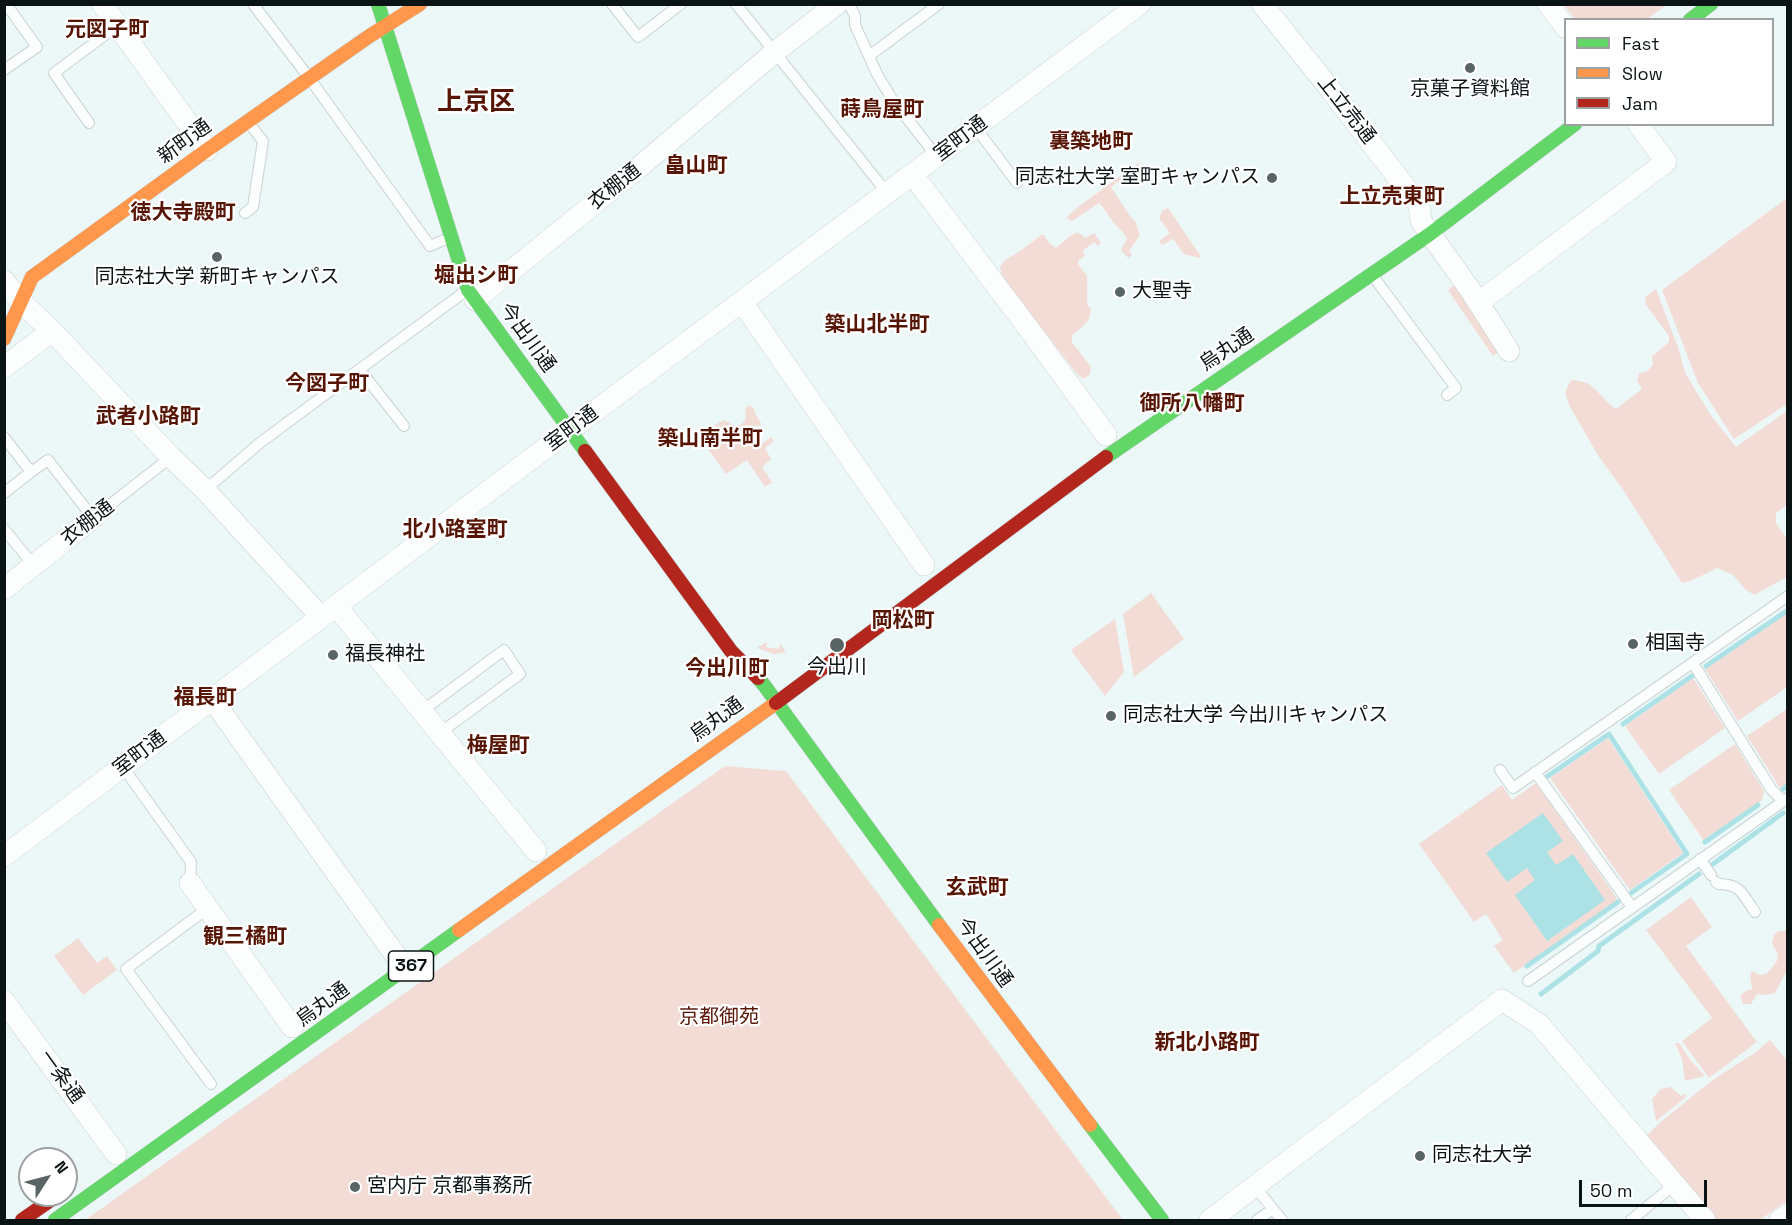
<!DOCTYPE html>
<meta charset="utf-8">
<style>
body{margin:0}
#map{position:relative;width:1792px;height:1225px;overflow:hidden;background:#ecf8f8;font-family:"Space Grotesk",sans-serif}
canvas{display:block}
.frame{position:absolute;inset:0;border:6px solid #0a1415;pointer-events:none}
.legend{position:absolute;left:1564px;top:18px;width:210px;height:108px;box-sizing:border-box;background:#fff;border:2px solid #9da1a1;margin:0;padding:8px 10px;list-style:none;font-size:18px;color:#0a1415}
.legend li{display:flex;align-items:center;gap:12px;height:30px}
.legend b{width:30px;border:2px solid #9da1a1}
.north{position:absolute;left:18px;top:1147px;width:60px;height:60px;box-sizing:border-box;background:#fff;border:2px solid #9da1a1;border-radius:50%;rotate:54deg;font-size:16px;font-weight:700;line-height:24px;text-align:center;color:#0a1415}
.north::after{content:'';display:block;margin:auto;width:21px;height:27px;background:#596464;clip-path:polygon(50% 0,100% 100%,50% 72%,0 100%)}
.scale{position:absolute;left:1579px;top:1180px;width:128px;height:27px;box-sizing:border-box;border:3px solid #0a1415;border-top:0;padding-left:8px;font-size:18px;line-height:21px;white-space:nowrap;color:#0a1415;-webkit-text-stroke:4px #fff;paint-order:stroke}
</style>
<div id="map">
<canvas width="1792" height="1225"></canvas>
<div class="frame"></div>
<ul class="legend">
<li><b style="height:8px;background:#63d668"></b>Fast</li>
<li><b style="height:8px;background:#ff974d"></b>Slow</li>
<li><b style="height:8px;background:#b3261e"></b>Jam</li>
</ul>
<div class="north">N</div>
<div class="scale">50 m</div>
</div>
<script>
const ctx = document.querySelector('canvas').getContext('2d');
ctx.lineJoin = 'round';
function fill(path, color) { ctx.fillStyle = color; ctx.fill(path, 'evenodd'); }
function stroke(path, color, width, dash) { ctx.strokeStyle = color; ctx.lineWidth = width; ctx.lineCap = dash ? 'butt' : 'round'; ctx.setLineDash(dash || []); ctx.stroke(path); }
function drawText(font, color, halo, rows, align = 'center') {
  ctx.font = font + ' "Space Grotesk","Noto Sans JP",sans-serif'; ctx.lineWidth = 4.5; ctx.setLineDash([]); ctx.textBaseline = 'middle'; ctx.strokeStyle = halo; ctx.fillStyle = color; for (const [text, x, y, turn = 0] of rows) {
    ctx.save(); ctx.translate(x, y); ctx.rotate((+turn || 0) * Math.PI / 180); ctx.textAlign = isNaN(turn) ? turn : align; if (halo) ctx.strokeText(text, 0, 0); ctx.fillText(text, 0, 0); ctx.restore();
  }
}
const green = new Path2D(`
 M 1564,5 L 1667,5 L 1647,19 L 1575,19 Z
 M 1138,163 L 1141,171 L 1138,175 L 1133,176 L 1138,183 L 1133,186 L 1126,176 L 1111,187 L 1130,216 L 1135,221 L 1140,235 L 1129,251 L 1132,255 L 1128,258 L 1121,250 L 1127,239 C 1124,232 1119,229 1114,223 C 1109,217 1105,209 1099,203 L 1072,221 L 1069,220 L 1067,217 L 1078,207 Z
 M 1787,198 L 1787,404 L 1734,439 L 1698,383 L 1662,290 Z
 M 1168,208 L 1200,255 L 1200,258 L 1184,254 L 1173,239 L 1162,245 L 1159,241 L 1170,233 L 1159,218 L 1163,210 Z
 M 1076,233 L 1081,234 L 1085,238 L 1094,233 L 1101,243 L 1098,246 L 1094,242 L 1083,251 L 1085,256 L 1078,261 L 1078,264 L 1087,276 L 1087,304 L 1091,309 L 1089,319 L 1085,324 L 1072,336 L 1072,342 L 1091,367 L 1090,374 L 1084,379 L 1077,374 L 1002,277 L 1000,267 L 1004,261 L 1023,249 L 1041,235 L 1044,235 L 1050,244 L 1056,248 L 1070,236 Z
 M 1454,285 L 1499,352 L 1493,356 L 1448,290 Z
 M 1656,289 L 1679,350 L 1685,373 L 1710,414 L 1736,447 L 1787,411 L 1787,505 L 1776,513 L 1776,523 L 1787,539 L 1787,577 L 1754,595 L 1745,589 L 1733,575 L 1717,568 L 1691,581 L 1682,583 L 1622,488 L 1599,457 L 1569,405 L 1565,392 L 1571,380 C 1596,381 1597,395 1616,409 L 1642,389 L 1637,381 L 1639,373 L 1646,372 L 1653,365 L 1652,356 L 1669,342 L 1669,336 L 1646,305 L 1645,297 Z
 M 749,405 L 754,409 L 755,413 L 762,425 L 755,426 L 745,435 L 754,446 L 760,445 L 771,437 L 774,441 L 765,448 L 771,459 L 762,467 L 772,482 L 765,487 L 747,460 L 726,474 L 702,441 C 707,431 714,424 725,420 L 736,427 C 749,421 744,419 746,408 Z
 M 1151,593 L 1184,639 L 1134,677 L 1123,614 Z
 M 1787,612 L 1787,687 L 1738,721 L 1705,669 Z
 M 1115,619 L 1124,672 L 1105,696 L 1071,650 Z
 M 767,642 L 766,647 L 779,649 L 780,644 L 786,652 L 774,654 L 757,648 Z
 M 1693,678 L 1725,728 L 1659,774 L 1625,726 Z
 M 1787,709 L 1787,783 L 1780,788 L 1747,736 Z
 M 1608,738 L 1683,853 L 1630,890 L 1550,778 Z
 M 1735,744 L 1764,791 L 1762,800 L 1704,841 L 1669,790 Z
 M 725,766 L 786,771 L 1123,1220 L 85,1220 Z
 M 1536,783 L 1618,900 L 1514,973 L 1494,946 L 1503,940 L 1486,914 L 1474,922 L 1419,844 L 1502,785 L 1512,800 Z
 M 1691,897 L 1712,927 L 1686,946 L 1757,1042 L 1709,1078 L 1682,1041 L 1712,1018 L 1646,930 Z
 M 1787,929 L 1787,970 L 1775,993 L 1762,995 L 1757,994 L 1751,1004 L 1743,1004 L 1740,996 L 1746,991 L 1752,989 L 1750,974 L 1753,971 L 1759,975 L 1766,974 C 1778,961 1782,960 1772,943 L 1774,935 L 1778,931 L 1785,931 Z
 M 78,938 L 97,963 L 107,956 L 117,970 L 83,995 L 54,956 Z
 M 1770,1040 L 1787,1061 L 1787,1201 L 1760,1220 L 1711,1220 L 1645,1138 L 1657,1125 L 1695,1094 L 1714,1079 L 1756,1052 Z
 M 1675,1043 L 1679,1043 L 1692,1062 L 1705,1076 L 1685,1081 L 1682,1059 Z
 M 1671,1087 L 1681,1096 L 1687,1093 L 1685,1098 L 1656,1121 L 1652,1099 L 1661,1089 Z`);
const water = new Path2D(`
 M 1543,813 L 1563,841 L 1547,852 L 1556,865 L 1573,854 L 1605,900 L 1547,941 L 1515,895 L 1535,880 L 1527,868 L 1507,882 L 1486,853 Z`);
const stream = new Path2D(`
 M 1706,666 L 1788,610
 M 1623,724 L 1692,676
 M 1548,776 L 1609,734 L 1687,854 L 1631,893
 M 1783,789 L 1788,785
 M 1705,842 L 1758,805
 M 1713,864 L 1783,813
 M 1527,966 L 1618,902
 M 1541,994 L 1598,951 L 1599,946 L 1699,874`);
const lane = new Path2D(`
 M 253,4 L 310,79 L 430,246 L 451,237
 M 612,4 L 638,37 L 681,4
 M 736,4 L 888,194
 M 849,4 L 855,16 L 855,25 L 877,74 L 892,99 L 937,157
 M 869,56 L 939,4
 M 4,70 L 37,47 L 6,4
 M 89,123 L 54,73 L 117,26
 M 976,128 L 1017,183
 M 245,213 L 253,207 L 263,141 L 248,122
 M 1373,276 L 1456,388 L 1447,395
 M 360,370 L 404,426
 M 4,437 L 31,472 L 48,460 L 93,518 L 171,457
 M 205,490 L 261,442 L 467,290
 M 4,493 L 31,472
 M 4,529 L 34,566
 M 1696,668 L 1771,789 L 1783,801
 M 422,711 L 504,650 L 520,674 L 440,733
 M 123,767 L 191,862 L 190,883
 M 1500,770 L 1513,788 L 1788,596
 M 1535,772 L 1632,907
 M 1700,859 L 1711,875
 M 1716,882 L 1719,884 C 1741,884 1743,895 1755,912
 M 208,908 L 126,969 L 211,1084
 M 1528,981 L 1788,798
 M 1255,1187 L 1282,1220
 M 1257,1220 L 1273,1209
 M 1631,1220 L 1674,1185`);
const street = new Path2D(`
 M 102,4 L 207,150
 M 1262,4 L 1327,85 L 1419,205 L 1421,221 L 1471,291 L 1509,351
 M 1548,4 L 1566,28
 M 913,175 L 1032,333 L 1106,435
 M 4,281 L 20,301 L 52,331 L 171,457 L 205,490 L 321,617
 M 475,300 L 637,169 L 775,52 L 837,4
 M 742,302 L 924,565
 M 1478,303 L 1666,162 L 1638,124
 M 4,367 L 52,331
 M 4,589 L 93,518
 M 336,606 L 536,851
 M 212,699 L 406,970
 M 4,856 L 555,441 L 1140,4
 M 190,883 L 292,1027
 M 4,1001 L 116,1154
 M 1210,1220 L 1502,1000 L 1539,1024 L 1705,1220
 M 1780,1220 L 1788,1215`);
const fast = new Path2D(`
 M 378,4 L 468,290 L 585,451
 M 1690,20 L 1711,4
 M 1106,457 L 1430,234 L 1575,124
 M 758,678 L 764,685 L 939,925
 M 1090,1125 L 1162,1220
 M 55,1220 L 459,930`);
const slow = new Path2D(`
 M 4,339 L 32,277 L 207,150 L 368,37 L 420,4
 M 939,925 L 1090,1125
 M 459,930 L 776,703`);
const jam = new Path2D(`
 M 585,451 L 731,651 L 758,678
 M 776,703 L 1106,457
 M 22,1220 L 58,1195`);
const markers = [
 [1470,68,6,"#596464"],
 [1272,178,6,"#596464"],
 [217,257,6,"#596464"],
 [1120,292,6,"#596464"],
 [1633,644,6,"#596464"],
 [837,645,8,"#596464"],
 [333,655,6,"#596464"],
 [1111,716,6,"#596464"],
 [1420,1156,6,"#596464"],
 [355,1187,6,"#596464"]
];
const shields = [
 [411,966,45]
];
const shieldNames = [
 ["367",411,966]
];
const poiNames = [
 ["京菓子資料館",1470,90,"center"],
 ["同志社大学 室町キャンパス",1260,178,"right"],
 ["同志社大学 新町キャンパス",217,278,"center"],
 ["大聖寺",1132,292],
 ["相国寺",1645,644],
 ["福長神社",345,655],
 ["今出川",837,668,"center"],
 ["同志社大学 今出川キャンパス",1123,716],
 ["同志社大学",1432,1156],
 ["宮内庁 京都事務所",367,1187]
];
const streetNames = [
 ["上立売通",1346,110,52],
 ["室町通",961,139,-37],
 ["新町通",185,142,-36],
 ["衣棚通",615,187,-39],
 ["今出川通",527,338,54],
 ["烏丸通",1227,350,-34],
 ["室町通",572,429,-37],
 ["衣棚通",88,523,-38],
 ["烏丸通",717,720,-36],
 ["室町通",140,754,-37],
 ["今出川通",984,953,54],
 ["烏丸通",323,1005,-36],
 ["一条通",61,1077,54]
];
const parkNames = [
 ["京都御苑",719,1018]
];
const neighbourhoodNames = [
 ["元図子町",107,30],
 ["蒔鳥屋町",882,110],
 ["裏築地町",1091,142],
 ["畠山町",696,166],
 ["上立売東町",1392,197],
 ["徳大寺殿町",183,213],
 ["堀出シ町",476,276],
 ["築山北半町",877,325],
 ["今図子町",327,384],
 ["御所八幡町",1192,404],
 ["武者小路町",148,417],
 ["築山南半町",710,439],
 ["北小路室町",455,530],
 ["岡松町",903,621],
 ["今出川町",727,669],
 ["福長町",205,698],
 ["梅屋町",498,746],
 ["玄武町",977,888],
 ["観三橘町",245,937],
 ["新北小路町",1207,1043]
];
const districtNames = [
 ["上京区",476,103]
];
fill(green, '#f3dcd6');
fill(water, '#ace2e6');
stroke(stream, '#ace2e6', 5);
stroke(lane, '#c8d3d3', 12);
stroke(street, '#c8d3d3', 22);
stroke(fast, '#c8d3d3', 15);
stroke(slow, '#c8d3d3', 15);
stroke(jam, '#c8d3d3', 15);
stroke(lane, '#fcfefe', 10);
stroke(street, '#fcfefe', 21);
stroke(fast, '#63d668', 14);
stroke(slow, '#ff974d', 14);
stroke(jam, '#b3261e', 14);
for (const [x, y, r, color] of markers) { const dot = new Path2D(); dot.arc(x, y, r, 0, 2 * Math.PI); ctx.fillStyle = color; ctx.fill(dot); stroke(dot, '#fff', 2); }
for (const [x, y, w] of shields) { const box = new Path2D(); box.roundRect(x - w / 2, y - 15, w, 30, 4.5); ctx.fillStyle = '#fff'; ctx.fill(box); stroke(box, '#0a1415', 1.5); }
drawText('bold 18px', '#0a1415', null, shieldNames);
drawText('20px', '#0a1415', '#fff', poiNames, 'left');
drawText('20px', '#0a1415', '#fff', streetNames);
drawText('20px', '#5a1606', '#fff', parkNames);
drawText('bold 21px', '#571505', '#fff', neighbourhoodNames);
drawText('bold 26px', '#571505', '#fff', districtNames);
</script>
